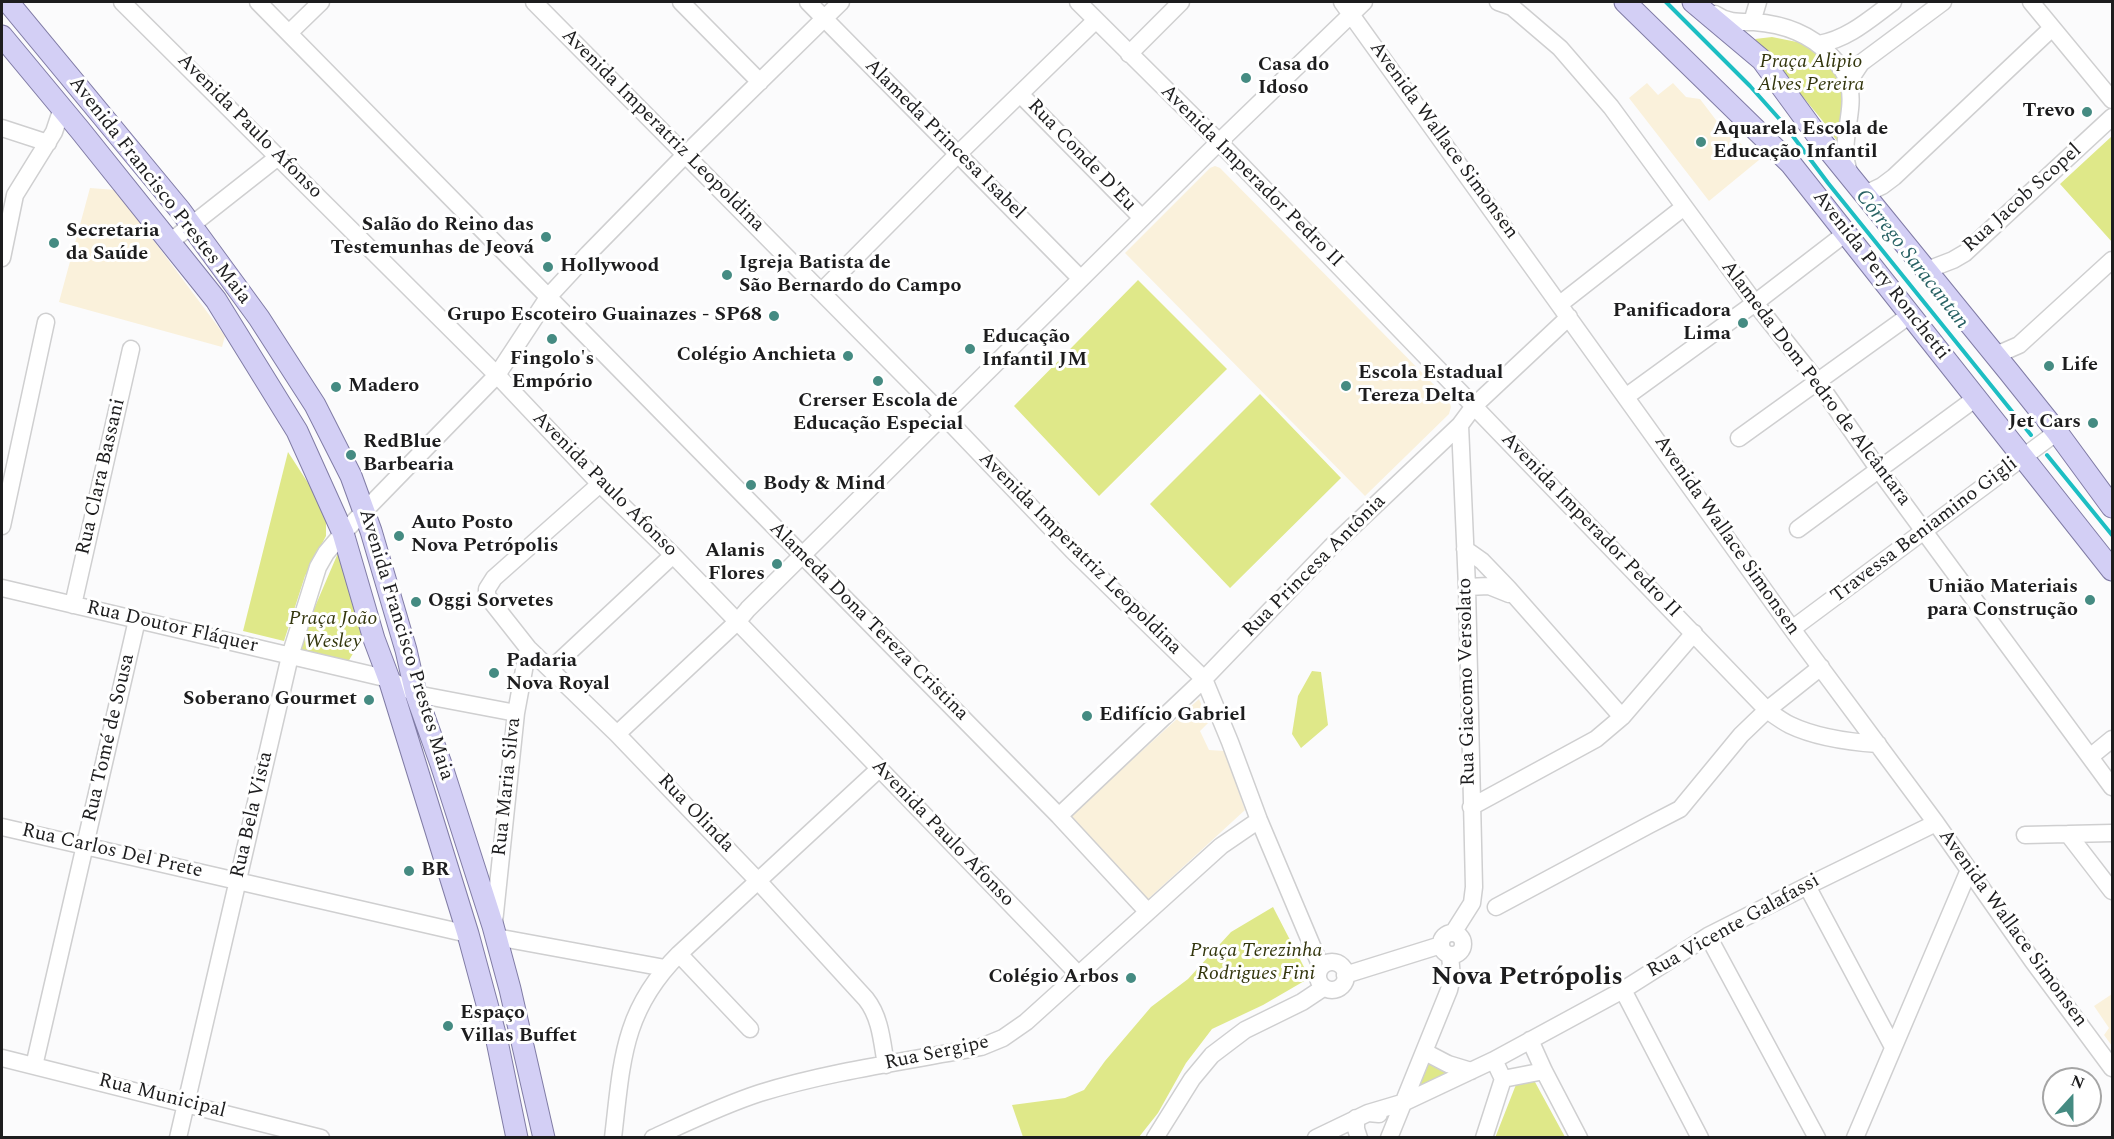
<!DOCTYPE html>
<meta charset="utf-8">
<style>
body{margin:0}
#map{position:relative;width:2114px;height:1139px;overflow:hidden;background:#fbfbfc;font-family:Spectral,serif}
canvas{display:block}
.frame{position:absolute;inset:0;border:3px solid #1d1d1e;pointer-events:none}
.north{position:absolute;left:2042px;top:1067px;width:60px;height:60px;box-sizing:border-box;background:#fff;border:2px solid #a5a5a5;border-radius:50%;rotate:21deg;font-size:16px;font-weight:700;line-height:24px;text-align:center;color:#1d1d1e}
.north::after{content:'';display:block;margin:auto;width:21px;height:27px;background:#458b82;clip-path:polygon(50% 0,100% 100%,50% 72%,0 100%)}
</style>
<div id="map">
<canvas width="2114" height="1139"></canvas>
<div class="frame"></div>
<div class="north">N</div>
</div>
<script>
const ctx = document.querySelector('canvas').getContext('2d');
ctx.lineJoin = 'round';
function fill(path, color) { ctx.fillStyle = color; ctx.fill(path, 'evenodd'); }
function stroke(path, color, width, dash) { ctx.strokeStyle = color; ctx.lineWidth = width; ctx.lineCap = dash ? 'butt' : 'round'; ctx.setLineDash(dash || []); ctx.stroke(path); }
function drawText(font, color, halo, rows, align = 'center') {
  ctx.font = font + ' Spectral,serif'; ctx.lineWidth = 6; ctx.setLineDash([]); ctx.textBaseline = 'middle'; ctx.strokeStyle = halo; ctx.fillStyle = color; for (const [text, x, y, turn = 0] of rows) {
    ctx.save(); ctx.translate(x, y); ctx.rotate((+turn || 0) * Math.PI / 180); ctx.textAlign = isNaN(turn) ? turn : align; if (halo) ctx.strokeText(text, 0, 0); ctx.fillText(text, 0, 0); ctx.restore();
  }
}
const education = new Path2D(`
 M 1647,83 L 1658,95 L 1673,83 L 1686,97 L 1700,99 L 1719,124 L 1759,160 L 1709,201 L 1629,98 Z
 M 1215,166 L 1220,168 L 1449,400 L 1451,407 L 1449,414 L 1365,496 L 1125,253 L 1210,168 Z
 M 90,188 L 116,190 L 225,336 L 222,347 L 59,302 Z
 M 1199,699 L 1209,722 L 1200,731 L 1209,750 L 1225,751 L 1245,810 L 1147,900 L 1069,817 Z
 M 2112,994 L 2112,1046 L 2104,1035 L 2109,1028 L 2094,1006 Z`);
const green = new Path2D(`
 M 1772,37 L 1802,43 L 1822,56 L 1840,80 L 1848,114 L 1839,144 L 1822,120 L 1755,39 Z
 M 2112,136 L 2112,135 L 2112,242 L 2060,184 Z
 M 1138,280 L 1227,369 L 1099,496 L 1014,406 Z
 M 1260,394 L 1341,478 L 1230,588 L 1150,504 Z
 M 288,452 L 319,500 L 326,520 L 326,536 L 305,576 L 284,641 L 243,631 Z
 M 338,553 L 362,638 L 348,662 L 296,651 Z
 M 1312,671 L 1321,672 L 1328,725 L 1301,748 L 1292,734 L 1298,696 Z
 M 1273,907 L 1304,967 L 1306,980 L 1263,1005 L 1212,1029 L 1186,1063 L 1158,1113 L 1139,1137 L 1023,1137 L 1012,1105 L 1065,1098 L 1084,1090 L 1105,1061 L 1151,1007 L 1188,979 L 1231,932 Z
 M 1426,1061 L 1459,1074 L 1414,1095 Z
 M 1517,1082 L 1535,1082 L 1565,1137 L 1495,1138 Z`);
const stream = new Path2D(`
 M 1666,2 L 1750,86 L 1783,123 L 1828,183 L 2031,435
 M 2047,455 L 2112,535`);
const minor = new Path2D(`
 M 122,2 L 497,375 L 600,484 L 673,555 L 1079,975
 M 258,2 L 1059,816 L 1147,911
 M 534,2 L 944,416 L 1073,551 L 1204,679 L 1230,742 L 1259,820 L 1321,967
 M 681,2 L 760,82
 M 808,2 L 1080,278
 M 1078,2 L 1219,142 L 1767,710 C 1774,715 1782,721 1790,725 C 1817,738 1849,742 1878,744
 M 1342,2 L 1792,629 L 1936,823 L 2032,960 L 2112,1068
 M 1498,2 L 1512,7 L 1560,48 L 1611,107 L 1755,303 L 1817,381 L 1879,470 L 2112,787
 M 2031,2 L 2112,100
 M 1715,14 C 1728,23 1739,22 1754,22 C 1782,24 1809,33 1829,54 C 1837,62 1846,72 1849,84 C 1856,114 1837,145 1850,174
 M 1752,22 L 1758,2
 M 289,33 L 321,2
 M 1819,44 C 1848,39 1870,19 1893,2
 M 1129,54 L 1181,2
 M 1849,81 L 1861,63 L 1943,2
 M 1020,94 L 1142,218
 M 2,128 L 48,143
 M 1865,194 L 1882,186 L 1894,177 L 2052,28
 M 170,242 L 278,157
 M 2,258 L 15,195 L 54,132 L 62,108
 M 1927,270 L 1953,260 L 1965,253 L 2112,117
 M 821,292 L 958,154 L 1096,20
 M 1560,304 L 1684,207
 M 1994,353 L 2003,352 L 2019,345 L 2112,260
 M 1627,396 L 1755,303 L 1846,233
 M 1739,438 L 1910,315
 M 600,484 L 494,578 L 487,589 L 487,596 L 528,648 L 617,734 L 759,882 L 866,999 C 881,1018 882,1043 886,1065
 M 2,526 L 46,322
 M 1798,529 L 1976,398
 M 1465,549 L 1482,561 L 1508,588 L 1622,717
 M 1467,587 L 1489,586 L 1509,594
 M 2,588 L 389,679 L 416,694 L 516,713
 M 73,605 L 131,349
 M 1792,629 L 2057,432
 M 551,669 L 673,555
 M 617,734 L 738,621 L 748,609 L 1219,142 L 1364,2
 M 2090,757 L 2112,739
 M 1471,807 L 1596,739 L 1622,717 L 1694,633
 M 1059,816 L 1204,679 L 1331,547 L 1460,425 L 1474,406 L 1569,317
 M 2,827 L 468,934
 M 2068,834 L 2112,891
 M 2025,835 L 2112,833
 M 1807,886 L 1893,1047
 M 1496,907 L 1649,825 L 1680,809 L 1741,735 L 1767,710 L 1821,667
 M 494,923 L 516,713 L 528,648
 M1441 944a11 11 0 1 1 22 0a11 11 0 1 1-22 0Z
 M 1453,933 L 1472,903 L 1474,887 L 1467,587 L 1460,425
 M 1708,936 L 1817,1138
 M 496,937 L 665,968
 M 679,954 L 750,1029
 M1318 976a14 14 0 1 1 28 0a14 14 0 1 1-28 0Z
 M 1345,975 L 1441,945
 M 1623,990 L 1700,1138
 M 1530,1040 L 1544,1071 L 1579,1138
 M 1425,1052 L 1448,1064 L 1471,1071
 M 2,1058 L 321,1138
 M 34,1066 L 137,620
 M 1503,1079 L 1544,1071
 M 1368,1113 L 1405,1102 L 1494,1060 L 1623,990 L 1708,936 L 1807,886 L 1936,823
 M 1356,1118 L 1356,1129 L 1359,1138
 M 178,1138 L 290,656 L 318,567 L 326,553 L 343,533 L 497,375 L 549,296 L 588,254 L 685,155 L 841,2
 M 613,1138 C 622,1062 622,1011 679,954 L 879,769
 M 653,1138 C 688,1122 723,1105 760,1093 C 831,1071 908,1061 981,1047 L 1003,1038 L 1026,1022 L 1221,846 L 1259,820
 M 1155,1138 L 1192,1079 L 1212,1055 L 1245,1030 L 1302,1002 L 1323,988
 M 1316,1138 L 1368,1113 L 1379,1114
 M 1389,1138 L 1449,990 L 1452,977 L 1450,955
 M 1484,1138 L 1503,1079 L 1494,1060
 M 1855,1138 L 1969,870`);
const major = new Path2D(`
 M 8,2 L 180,210 L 259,318 L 315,405 L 351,476 L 371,531 L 406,650 L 416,694 L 441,764 L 493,926 L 510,989 L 544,1138
 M 1625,2 L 1791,164 L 2112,570
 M 1693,2 L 1762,60 L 1822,142 L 2009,372 L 2057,432 L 2112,507
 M 2,36 L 80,130 L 216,300 L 297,431 L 343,533 L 374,639 L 389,679 L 468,934 L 497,1041 L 517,1138`);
const markers = [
 [1246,78,6,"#458b82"],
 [2087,112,6,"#458b82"],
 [1701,142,6,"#458b82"],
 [546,237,6,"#458b82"],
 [54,243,6,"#458b82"],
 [548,267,6,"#458b82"],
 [727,275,6,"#458b82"],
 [774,316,6,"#458b82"],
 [1743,323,6,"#458b82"],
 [552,339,6,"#458b82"],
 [970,349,6,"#458b82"],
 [848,356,6,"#458b82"],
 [2049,366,6,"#458b82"],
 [878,381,6,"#458b82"],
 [1346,386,6,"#458b82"],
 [336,387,6,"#458b82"],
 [2093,423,6,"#458b82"],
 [351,455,6,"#458b82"],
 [751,485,6,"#458b82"],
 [399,536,6,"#458b82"],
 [777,564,6,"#458b82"],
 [2090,600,6,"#458b82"],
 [416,602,6,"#458b82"],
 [494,673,6,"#458b82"],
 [369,700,6,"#458b82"],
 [1087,716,6,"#458b82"],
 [409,871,6,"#458b82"],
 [1131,978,6,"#458b82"],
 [448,1026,6,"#458b82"]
];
const parkNames = [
 ["Praça Alipio",1811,63],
 ["Alves Pereira",1811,86],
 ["Praça João",333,620],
 ["Wesley",333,643],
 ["Praça Terezinha",1256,952],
 ["Rodrigues Fini",1256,975]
];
const poiNames = [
 ["Casa do",1258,66],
 ["Idoso",1258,89],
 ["Trevo",2075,112,"right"],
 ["Aquarela Escola de",1713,130],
 ["Educação Infantil",1713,153],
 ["Salão do Reino das",534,226,"right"],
 ["Testemunhas de Jeová",534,249,"right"],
 ["Secretaria",66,232],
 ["da Saúde",66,255],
 ["Igreja Batista de",739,264],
 ["São Bernardo do Campo",739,287],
 ["Hollywood",560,267],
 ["Panificadora",1731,312,"right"],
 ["Lima",1731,335,"right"],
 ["Grupo Escoteiro Guainazes - SP68",762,316,"right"],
 ["Educação",982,338],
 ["Infantil JM",982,361],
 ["Colégio Anchieta",836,356,"right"],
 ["Fingolo's",552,360,"center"],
 ["Empório",552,383,"center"],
 ["Life",2061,366],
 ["Escola Estadual",1358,374],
 ["Tereza Delta",1358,397],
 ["Madero",348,387],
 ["Crerser Escola de",878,402,"center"],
 ["Educação Especial",878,425,"center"],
 ["Jet Cars",2081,423,"right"],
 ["RedBlue",363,443],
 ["Barbearia",363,466],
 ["Body & Mind",763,485],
 ["Auto Posto",411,524],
 ["Nova Petrópolis",411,547],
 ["Alanis",765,552,"right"],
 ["Flores",765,575,"right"],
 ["União Materiais",2078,588,"right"],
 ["para Construção",2078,611,"right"],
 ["Oggi Sorvetes",428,602],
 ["Padaria",506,662],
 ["Nova Royal",506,685],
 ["Soberano Gourmet",357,700,"right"],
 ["Edifício Gabriel",1099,716],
 ["BR",421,871],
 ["Colégio Arbos",1119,978,"right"],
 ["Espaço",460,1014],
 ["Villas Buffet",460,1037]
];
const streetNames = [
 ["Avenida Paulo Afonso",249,127,45],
 ["Avenida Imperatriz Leopoldina",662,131,45],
 ["Alameda Princesa Isabel",944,140,45],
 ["Avenida Wallace Simonsen",1443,141,54],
 ["Rua Conde D'Eu",1081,156,46],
 ["Avenida Imperador Pedro II",1251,177,45],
 ["Avenida Francisco Prestes Maia",159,191,52],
 ["Rua Jacob Scopel",2023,199,-42],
 ["Avenida Pery Ronchetti",1880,276,52],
 ["Alameda Dom Pedro de Alcântara",1815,384,53],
 ["Rua Clara Bassani",102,477,-77],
 ["Avenida Paulo Afonso",604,485,45],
 ["Avenida Imperador Pedro II",1590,526,46],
 ["Travessa Beniamino Gigli",1925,531,-37],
 ["Avenida Wallace Simonsen",1726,536,55],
 ["Avenida Imperatriz Leopoldina",1079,554,45],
 ["Rua Princesa Antônia",1315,567,-45],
 ["Alameda Dona Tereza Cristina",868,622,45],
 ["Rua Doutor Fláquer",172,628,13],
 ["Avenida Francisco Prestes Maia",405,645,73],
 ["Rua Giacomo Versolato",1468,682,-91],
 ["Rua Tomé de Sousa",110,738,-77],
 ["Rua Maria Silva",508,787,-84],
 ["Rua Olinda",695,814,46],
 ["Rua Bela Vista",253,815,-77],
 ["Avenida Paulo Afonso",942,834,46],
 ["Rua Carlos Del Prete",112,852,13],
 ["Rua Vicente Galafassi",1734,927,-29],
 ["Avenida Wallace Simonsen",2012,929,54],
 ["Rua Sergipe",937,1054,-12],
 ["Rua Municipal",162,1097,14]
];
const waterNames = [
 ["Córrego Saracantan",1911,260,52]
];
const districtNames = [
 ["Nova Petrópolis",1527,979]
];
fill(education, '#faf1db');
fill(green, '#dfe889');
stroke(stream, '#1dbec3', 4);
stroke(minor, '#cfcfd0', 19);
stroke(major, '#807ca5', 23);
stroke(minor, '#fff', 16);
stroke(major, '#d3cff5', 21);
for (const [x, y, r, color] of markers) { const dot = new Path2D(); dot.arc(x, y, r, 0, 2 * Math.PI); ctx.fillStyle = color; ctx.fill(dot); stroke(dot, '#fff', 2); }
drawText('italic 20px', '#33360d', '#fff', parkNames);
drawText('bold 20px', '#1d1d1e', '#fff', poiNames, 'left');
drawText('20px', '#1d1d1e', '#fff', streetNames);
drawText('italic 21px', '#286264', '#fff', waterNames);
drawText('bold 26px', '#1d1d1e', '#fff', districtNames);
</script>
